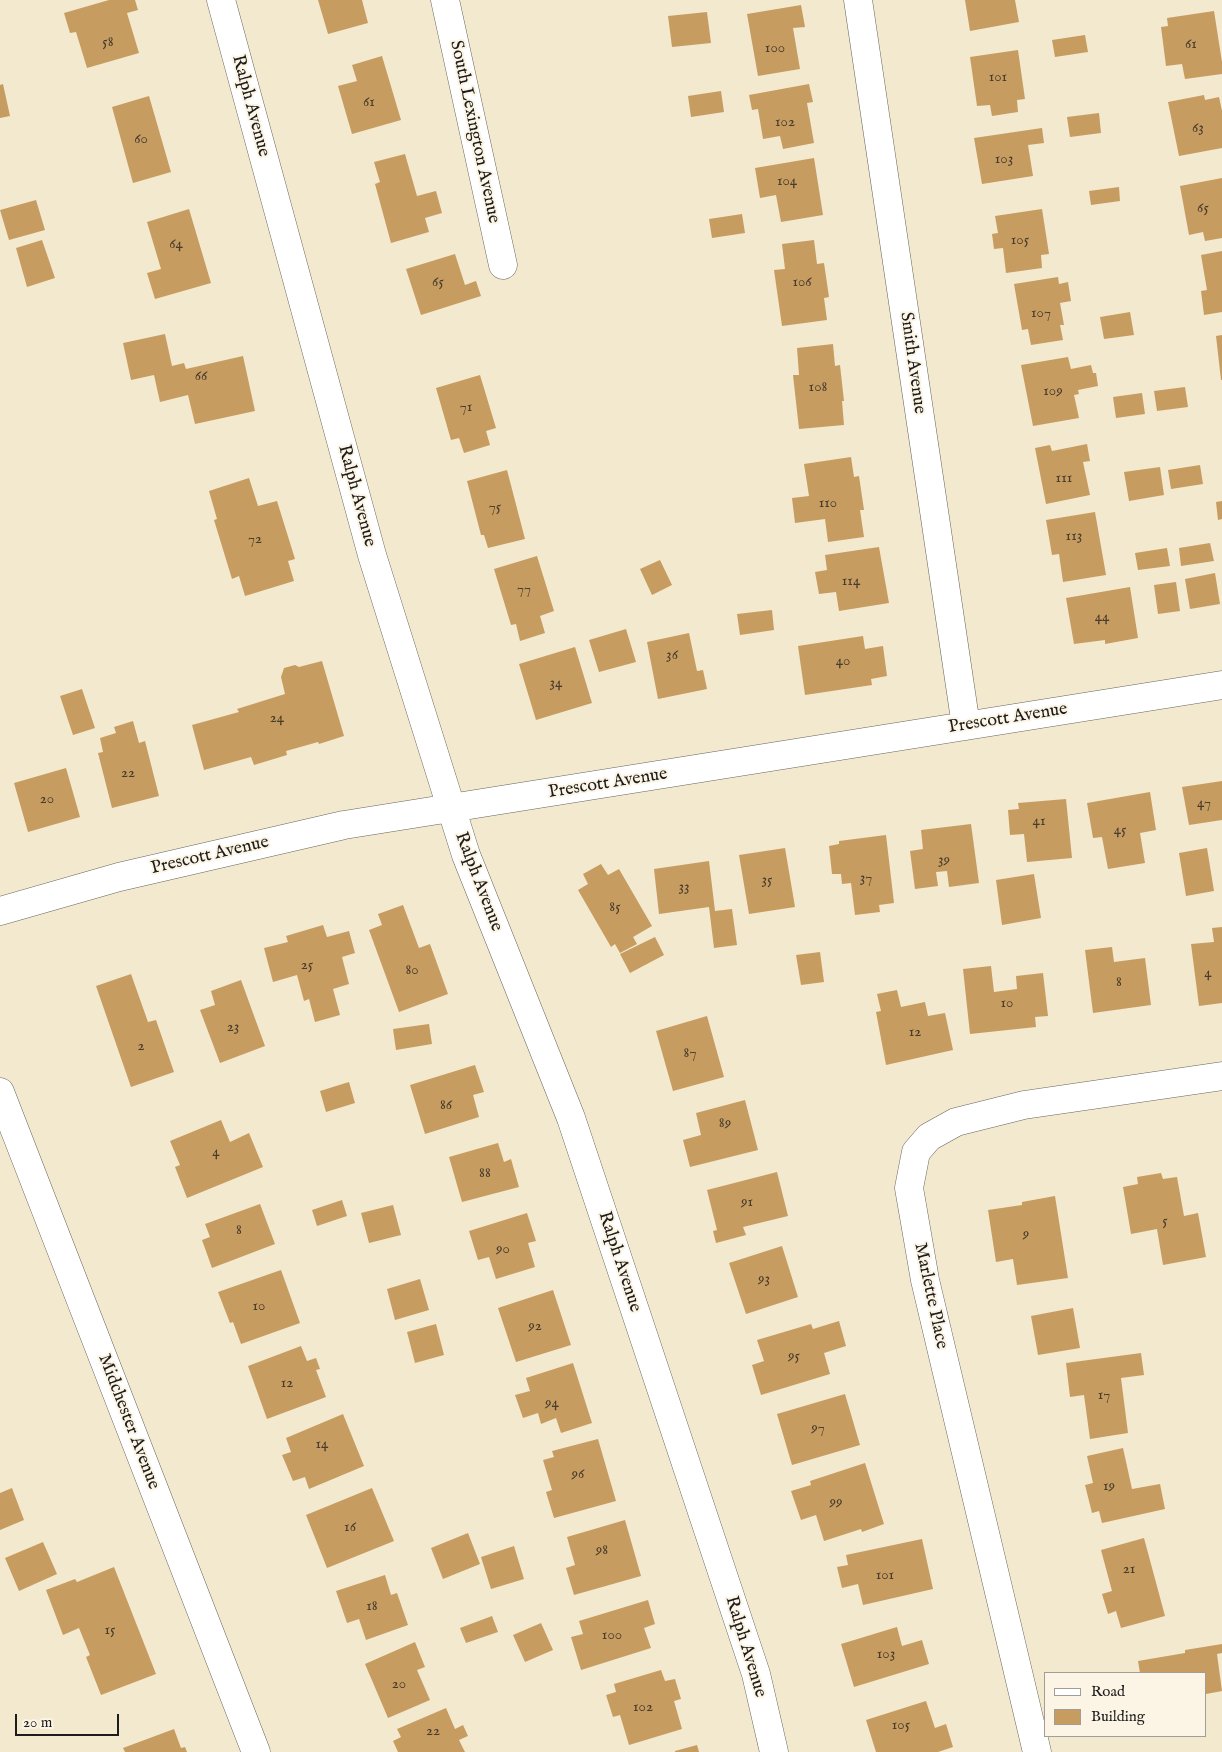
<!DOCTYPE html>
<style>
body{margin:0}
#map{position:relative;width:1222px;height:1752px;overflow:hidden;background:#f3e9cf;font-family:"IM FELL English",serif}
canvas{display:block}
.legend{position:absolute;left:1044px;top:1672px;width:162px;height:65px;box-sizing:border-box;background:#fcf5e5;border:1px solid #a29e95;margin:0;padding:6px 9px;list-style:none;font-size:15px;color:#1c1c1c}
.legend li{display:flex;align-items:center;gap:10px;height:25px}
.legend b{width:25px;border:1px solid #a29e95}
.scale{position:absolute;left:15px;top:1714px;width:104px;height:22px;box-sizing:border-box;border:2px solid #1c1c1c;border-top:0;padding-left:6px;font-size:15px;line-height:18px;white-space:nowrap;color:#1c1c1c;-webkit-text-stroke:4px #fcf5e5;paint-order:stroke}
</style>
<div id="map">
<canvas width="1222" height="1752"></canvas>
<ul class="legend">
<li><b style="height:6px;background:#fff"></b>Road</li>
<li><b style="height:14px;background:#c79c60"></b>Building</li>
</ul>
<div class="scale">20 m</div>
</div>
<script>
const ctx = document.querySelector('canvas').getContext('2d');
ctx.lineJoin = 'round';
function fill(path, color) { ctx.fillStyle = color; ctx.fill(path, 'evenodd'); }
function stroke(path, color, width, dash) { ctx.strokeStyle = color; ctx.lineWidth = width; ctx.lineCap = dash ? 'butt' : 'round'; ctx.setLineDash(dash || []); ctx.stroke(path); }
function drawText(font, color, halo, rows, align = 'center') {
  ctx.font = font + ' "IM FELL English",serif'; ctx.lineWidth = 4; ctx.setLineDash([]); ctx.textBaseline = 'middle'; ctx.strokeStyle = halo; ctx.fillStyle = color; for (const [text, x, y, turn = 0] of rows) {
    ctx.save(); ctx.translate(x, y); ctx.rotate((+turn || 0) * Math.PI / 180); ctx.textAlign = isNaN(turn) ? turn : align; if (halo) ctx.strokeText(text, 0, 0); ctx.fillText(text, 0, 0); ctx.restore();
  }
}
const building = new Path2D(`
 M 109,0 L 135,0 L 138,10 L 127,13 L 139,53 L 87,68 L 76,32 L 70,33 L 64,13 Z
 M 318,0 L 362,0 L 368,23 L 328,34 Z
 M 965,0 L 1015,0 L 1019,22 L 970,31 Z
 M 801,5 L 805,27 L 793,28 L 800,69 L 758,76 L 747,14 Z
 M 1214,11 L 1222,62 L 1222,74 L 1185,79 L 1182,64 L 1166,66 L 1161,27 L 1168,26 L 1167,18 Z
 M 707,12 L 711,43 L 672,47 L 668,16 Z
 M 1085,35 L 1088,52 L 1055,57 L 1052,40 Z
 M 1018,50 L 1025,99 L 1017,100 L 1018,112 L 992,116 L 990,105 L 977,106 L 970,57 Z
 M 382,56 L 401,120 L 352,134 L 338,86 L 357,81 L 352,65 Z
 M 3,84 L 10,116 L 0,118 L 0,85 Z
 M 809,84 L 813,102 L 807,103 L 814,143 L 783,149 L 780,136 L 763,139 L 758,109 L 752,110 L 749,95 Z
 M 721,91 L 724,112 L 691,117 L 688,96 Z
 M 1204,95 L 1205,100 L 1219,97 L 1222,111 L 1222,148 L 1179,156 L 1168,102 Z
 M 149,96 L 171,172 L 133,183 L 112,107 Z
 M 1099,113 L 1101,133 L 1070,137 L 1067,117 Z
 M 1042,128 L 1044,143 L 1028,145 L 1033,176 L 982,184 L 974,138 Z
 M 405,154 L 417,196 L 436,191 L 442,213 L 425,218 L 429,232 L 391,243 L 375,184 L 380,182 L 374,162 Z
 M 814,158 L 823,215 L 781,222 L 776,195 L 760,198 L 755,168 Z
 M 1222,178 L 1222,238 L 1205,241 L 1203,232 L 1189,235 L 1180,186 Z
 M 1119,187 L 1120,201 L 1091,205 L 1089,191 Z
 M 36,200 L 45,230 L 9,240 L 0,210 Z
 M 189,209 L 211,283 L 155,299 L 147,273 L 161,269 L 147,222 Z
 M 1042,209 L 1049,254 L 1041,255 L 1042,268 L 1006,273 L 1003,248 L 994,249 L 992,234 L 998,233 L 995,216 Z
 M 742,214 L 745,233 L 712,238 L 709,219 Z
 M 42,240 L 55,278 L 27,287 L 16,248 Z
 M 814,240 L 817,264 L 824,263 L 829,297 L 824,298 L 827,320 L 782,326 L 774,270 L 785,269 L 782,244 Z
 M 1222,251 L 1222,312 L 1204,315 L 1201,291 L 1207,290 L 1201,255 Z
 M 455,254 L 465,285 L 476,281 L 481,296 L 421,315 L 406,269 Z
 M 1058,277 L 1059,284 L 1068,282 L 1071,301 L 1060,303 L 1064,325 L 1060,325 L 1063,340 L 1031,345 L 1028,329 L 1022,330 L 1014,284 Z
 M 1130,312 L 1134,335 L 1104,339 L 1100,317 Z
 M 165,334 L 172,366 L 184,363 L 186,369 L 243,356 L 255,411 L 195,424 L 188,395 L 160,402 L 154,375 L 131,380 L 123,343 Z
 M 1222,335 L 1222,380 L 1221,380 L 1216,336 Z
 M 833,344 L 835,366 L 840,365 L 844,401 L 842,401 L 844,425 L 799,429 L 793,375 L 799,375 L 797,348 Z
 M 1068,357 L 1071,369 L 1091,365 L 1093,373 L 1096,373 L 1098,386 L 1078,390 L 1079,394 L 1074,395 L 1079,418 L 1033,426 L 1021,365 Z
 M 480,375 L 496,428 L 486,431 L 490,445 L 464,453 L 459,438 L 451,440 L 436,388 Z
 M 1185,387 L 1188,407 L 1157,411 L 1154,391 Z
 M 1142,393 L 1145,414 L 1116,418 L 1113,397 Z
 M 1087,444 L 1090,461 L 1083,462 L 1090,495 L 1046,504 L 1035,448 L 1050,445 L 1052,451 Z
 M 851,457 L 854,477 L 859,476 L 864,510 L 860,510 L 864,537 L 828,542 L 825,519 L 795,523 L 792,498 L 809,496 L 804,464 Z
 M 1200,465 L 1203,484 L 1171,489 L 1168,470 Z
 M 1160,467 L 1164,495 L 1129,501 L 1124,472 Z
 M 507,470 L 525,539 L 488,548 L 484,535 L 481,535 L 467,481 Z
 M 249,478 L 258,506 L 277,501 L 295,559 L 288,561 L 294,581 L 245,596 L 239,576 L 232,579 L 214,520 L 217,519 L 209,491 Z
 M 1222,501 L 1222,519 L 1218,520 L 1216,502 Z
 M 1095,512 L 1106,575 L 1063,582 L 1059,554 L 1052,555 L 1046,520 Z
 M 1210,543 L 1214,561 L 1181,566 L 1179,548 Z
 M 879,547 L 889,603 L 839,611 L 836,592 L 819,594 L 815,572 L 827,570 L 825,555 Z
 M 1167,548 L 1170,566 L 1138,570 L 1135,553 Z
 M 537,556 L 554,611 L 540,616 L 545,633 L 520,641 L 516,624 L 511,625 L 494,569 Z
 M 660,560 L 672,585 L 652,595 L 640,569 Z
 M 1215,573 L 1220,604 L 1190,609 L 1185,579 Z
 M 1176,582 L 1180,611 L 1158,614 L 1154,585 Z
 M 1130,587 L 1138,638 L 1105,644 L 1105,640 L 1074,644 L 1066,598 Z
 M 772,610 L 774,630 L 740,635 L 737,614 Z
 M 626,629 L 636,662 L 599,672 L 589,640 Z
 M 689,633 L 697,671 L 703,670 L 707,689 L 658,699 L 647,642 Z
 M 863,636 L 865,649 L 883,646 L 887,676 L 871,679 L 872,685 L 805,695 L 798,646 Z
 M 575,647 L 592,703 L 536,720 L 519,664 Z
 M 322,661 L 344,736 L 319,744 L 318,742 L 286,751 L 287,755 L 254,765 L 251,757 L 204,770 L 192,725 L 239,712 L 237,709 L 285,694 L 281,677 L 284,668 L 295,665 L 299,667 Z
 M 82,689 L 95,728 L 73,735 L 60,696 Z
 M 133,721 L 139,743 L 145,741 L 159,796 L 112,808 L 98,753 L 103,752 L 100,738 L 116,733 L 114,727 Z
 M 66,768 L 80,817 L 28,832 L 14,783 Z
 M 1222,781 L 1222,820 L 1189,825 L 1182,787 Z
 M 1150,792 L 1156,830 L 1140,833 L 1145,863 L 1108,869 L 1102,837 L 1093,838 L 1087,803 Z
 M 1066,799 L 1072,858 L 1027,862 L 1024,834 L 1010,835 L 1008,810 L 1019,809 L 1018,803 Z
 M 971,824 L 979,883 L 949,887 L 947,871 L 936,872 L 938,886 L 915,889 L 910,851 L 923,849 L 921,830 Z
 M 886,835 L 894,903 L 879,905 L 880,912 L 855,915 L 851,883 L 842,884 L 841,874 L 832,874 L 829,846 L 839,844 L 839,841 Z
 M 785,848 L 795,907 L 749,914 L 739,855 Z
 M 1207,848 L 1214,891 L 1186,896 L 1179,853 Z
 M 709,861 L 715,911 L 732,909 L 737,945 L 714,948 L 709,907 L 659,914 L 654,869 Z
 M 601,864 L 608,875 L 619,869 L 652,926 L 633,937 L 637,944 L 620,953 L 615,944 L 611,947 L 578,890 L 588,884 L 583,874 Z
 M 1034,874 L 1041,918 L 1002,925 L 996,880 Z
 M 403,905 L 419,948 L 430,944 L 448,994 L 399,1012 L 369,930 L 382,925 L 378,914 Z
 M 323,925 L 327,937 L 349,931 L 355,953 L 342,957 L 349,984 L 333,989 L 340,1015 L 315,1022 L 309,999 L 304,1001 L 297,975 L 273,982 L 264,948 L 288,942 L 286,936 Z
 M 1222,927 L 1222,1003 L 1199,1006 L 1191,944 L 1214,942 L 1212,928 Z
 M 655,937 L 664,955 L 630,973 L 620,954 Z
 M 1112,947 L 1114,962 L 1145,958 L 1151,1005 L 1093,1013 L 1085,950 Z
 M 820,952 L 824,982 L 801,985 L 796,955 Z
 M 991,966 L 994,992 L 1017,989 L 1016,976 L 1043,973 L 1048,1016 L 1035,1017 L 1036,1027 L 970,1034 L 963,969 Z
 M 131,974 L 148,1022 L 156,1020 L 174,1072 L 131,1087 L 96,986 Z
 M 241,980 L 265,1046 L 220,1063 L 200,1010 L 215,1005 L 211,991 Z
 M 897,990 L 901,1007 L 925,1002 L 928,1016 L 945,1013 L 953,1050 L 886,1065 L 876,1012 L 881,1011 L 877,994 Z
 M 707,1016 L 724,1077 L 673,1091 L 656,1031 Z
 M 429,1024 L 432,1044 L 396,1050 L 393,1029 Z
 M 475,1065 L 484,1092 L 473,1095 L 479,1117 L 425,1134 L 410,1085 Z
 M 349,1082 L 355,1103 L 326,1112 L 320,1091 Z
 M 745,1100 L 758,1150 L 690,1167 L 683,1140 L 701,1135 L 696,1113 Z
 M 221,1120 L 230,1142 L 249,1133 L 263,1167 L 187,1198 L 175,1167 L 180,1165 L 170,1141 Z
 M 498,1143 L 504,1162 L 511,1159 L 519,1187 L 462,1202 L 449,1157 Z
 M 777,1172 L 788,1216 L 743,1227 L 746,1235 L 716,1243 L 713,1231 L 717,1230 L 707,1190 Z
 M 1161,1173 L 1163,1179 L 1177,1177 L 1184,1216 L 1198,1213 L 1206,1257 L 1163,1265 L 1157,1229 L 1131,1234 L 1123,1187 L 1138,1184 L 1137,1177 Z
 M 1055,1196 L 1068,1278 L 1017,1285 L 1013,1259 L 996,1262 L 988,1210 L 1022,1205 L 1022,1202 Z
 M 342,1200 L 347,1216 L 317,1226 L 312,1210 Z
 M 260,1204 L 275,1244 L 212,1268 L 202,1240 L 210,1237 L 205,1224 Z
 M 393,1205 L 401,1235 L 369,1243 L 361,1213 Z
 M 527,1213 L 536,1241 L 528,1243 L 535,1267 L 496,1279 L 489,1257 L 478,1260 L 469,1231 Z
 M 782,1246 L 798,1297 L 746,1314 L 729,1263 Z
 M 281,1270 L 300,1323 L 241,1344 L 233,1322 L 230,1323 L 218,1292 Z
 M 420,1279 L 429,1310 L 395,1320 L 387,1289 Z
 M 553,1290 L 571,1345 L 516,1362 L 498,1308 Z
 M 1073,1308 L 1080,1348 L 1038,1355 L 1031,1316 Z
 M 839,1321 L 846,1346 L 824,1353 L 830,1374 L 761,1395 L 752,1365 L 764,1361 L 757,1340 L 811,1324 L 813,1329 Z
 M 436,1324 L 444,1355 L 415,1363 L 407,1332 Z
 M 301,1346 L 307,1361 L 316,1358 L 320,1369 L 316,1370 L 326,1397 L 267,1419 L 248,1366 Z
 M 1141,1353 L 1144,1375 L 1121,1378 L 1128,1433 L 1090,1439 L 1084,1395 L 1070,1397 L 1066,1363 Z
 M 573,1363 L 592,1423 L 561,1433 L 556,1418 L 541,1424 L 538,1413 L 523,1418 L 515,1395 L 530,1391 L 526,1378 Z
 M 845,1394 L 860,1445 L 792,1465 L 777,1414 Z
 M 343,1414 L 364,1466 L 309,1489 L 305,1477 L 293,1481 L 282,1455 L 291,1452 L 286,1438 Z
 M 598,1439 L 616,1501 L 554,1518 L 546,1492 L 552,1490 L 543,1460 L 554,1457 L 552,1451 Z
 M 1123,1448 L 1132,1489 L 1160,1484 L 1165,1509 L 1102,1523 L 1099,1511 L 1092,1513 L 1085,1485 L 1093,1483 L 1087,1456 Z
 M 865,1463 L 884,1524 L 862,1532 L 861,1529 L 824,1541 L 816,1515 L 801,1520 L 791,1491 L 811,1485 L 810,1481 Z
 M 12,1488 L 24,1520 L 0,1530 L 0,1493 Z
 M 372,1488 L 394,1541 L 327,1568 L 306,1515 Z
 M 625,1520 L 641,1576 L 574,1595 L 566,1568 L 575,1565 L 567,1537 Z
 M 468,1533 L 480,1564 L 443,1579 L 431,1548 Z
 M 1144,1538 L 1165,1616 L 1121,1628 L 1116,1611 L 1108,1614 L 1102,1594 L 1112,1591 L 1101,1550 Z
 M 922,1539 L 933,1589 L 863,1605 L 858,1584 L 842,1588 L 837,1567 L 848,1565 L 846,1555 Z
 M 43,1542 L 57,1574 L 19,1591 L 5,1558 Z
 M 514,1546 L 524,1579 L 491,1589 L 481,1557 Z
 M 114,1567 L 156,1674 L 101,1695 L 86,1657 L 90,1655 L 79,1628 L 63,1635 L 46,1590 L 75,1579 L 77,1582 Z
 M 385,1575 L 391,1595 L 397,1593 L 408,1625 L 366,1640 L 359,1619 L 347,1623 L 336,1591 Z
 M 648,1600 L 655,1624 L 644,1628 L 651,1648 L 581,1670 L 571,1637 L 583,1634 L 579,1621 Z
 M 492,1616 L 498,1632 L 466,1643 L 460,1628 Z
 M 541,1623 L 553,1650 L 525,1662 L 513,1635 Z
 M 897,1627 L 902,1646 L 922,1640 L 929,1664 L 854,1687 L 841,1644 Z
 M 415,1642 L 425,1667 L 417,1670 L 430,1700 L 388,1718 L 365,1664 Z
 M 1222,1644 L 1222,1653 L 1217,1654 L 1222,1691 L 1206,1694 L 1206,1673 L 1140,1673 L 1138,1661 L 1185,1653 L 1185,1650 Z
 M 661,1670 L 665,1681 L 675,1679 L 681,1699 L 674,1701 L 682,1729 L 629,1745 L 620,1715 L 613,1717 L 606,1695 L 616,1692 L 614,1684 Z
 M 926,1701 L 935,1728 L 946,1724 L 953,1747 L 938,1752 L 876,1752 L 866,1720 Z
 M 446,1708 L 455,1729 L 463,1725 L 468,1736 L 459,1740 L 465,1752 L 398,1752 L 393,1741 L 401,1737 L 397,1729 Z
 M 174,1729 L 181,1748 L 185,1747 L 187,1752 L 125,1752 L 123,1748 Z
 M 697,1745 L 699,1752 L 675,1752 L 675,1751 Z`);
const street = new Path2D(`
 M 221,0 L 372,555 L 466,855 L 571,1118 L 756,1674 L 774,1752
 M 445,0 L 503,265
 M 858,0 L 966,726
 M 0,911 L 119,877 L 344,825 L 1222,685
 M 0,1092 L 256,1752
 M 1037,1752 L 925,1280 L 909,1188 L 916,1152 L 929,1137 L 956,1122 L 1024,1105 L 1222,1076`);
const numberNames = [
 ["58",108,43],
 ["61",1191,45],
 ["100",775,49],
 ["101",998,78],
 ["61",369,103],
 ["102",785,123],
 ["63",1198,129],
 ["60",141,140],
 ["103",1004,160],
 ["104",787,182],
 ["65",1203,209],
 ["105",1020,241],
 ["64",176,245],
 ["65",438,283],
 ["106",802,283],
 ["107",1041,314],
 ["66",201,377],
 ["108",818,388],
 ["109",1053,392],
 ["71",466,408],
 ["111",1064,479],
 ["110",828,504],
 ["75",495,508],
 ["113",1074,537],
 ["72",255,540],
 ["114",851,582],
 ["77",524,590],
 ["44",1102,618],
 ["36",672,656],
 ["40",843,662],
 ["34",556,684],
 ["24",277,719],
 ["22",128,774],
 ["20",47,800],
 ["47",1204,804],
 ["41",1039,822],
 ["45",1120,831],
 ["39",944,861],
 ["37",866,879],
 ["35",767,881],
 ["33",684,888],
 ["85",615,908],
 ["25",307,966],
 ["80",412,971],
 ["4",1208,974],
 ["8",1119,983],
 ["10",1007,1004],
 ["23",233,1028],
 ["12",915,1033],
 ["2",141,1047],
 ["87",690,1054],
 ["86",446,1106],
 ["89",725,1124],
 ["4",216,1153],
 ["88",485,1174],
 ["91",747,1203],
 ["5",1165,1222],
 ["8",239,1231],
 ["9",1026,1235],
 ["90",503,1250],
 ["93",764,1280],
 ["10",259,1307],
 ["92",535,1327],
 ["95",794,1357],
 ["12",287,1384],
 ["17",1104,1396],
 ["94",552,1404],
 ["97",818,1429],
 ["14",322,1445],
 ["96",578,1475],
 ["19",1109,1487],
 ["99",836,1503],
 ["16",350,1528],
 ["98",602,1551],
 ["21",1129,1570],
 ["101",885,1576],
 ["18",372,1607],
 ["15",110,1631],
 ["100",612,1636],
 ["103",886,1655],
 ["20",399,1685],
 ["102",643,1708],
 ["105",901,1726],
 ["22",433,1732]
];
const streetNames = [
 ["Ralph Avenue",250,106,75],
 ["South Lexington Avenue",474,132,78],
 ["Smith Avenue",912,363,82],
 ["Ralph Avenue",356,496,75],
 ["Prescott Avenue",1008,719,-9],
 ["Prescott Avenue",608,784,-9],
 ["Prescott Avenue",210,856,-13],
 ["Ralph Avenue",478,882,69],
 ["Ralph Avenue",619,1262,72],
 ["Marlette Place",930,1296,78],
 ["Midchester Avenue",128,1422,69],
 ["Ralph Avenue",745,1647,73]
];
fill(building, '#c79c60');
stroke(street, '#67645b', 29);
stroke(street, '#fff', 28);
drawText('15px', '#473c2d', null, numberNames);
drawText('18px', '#1c1c1c', '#fcf5e5', streetNames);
</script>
